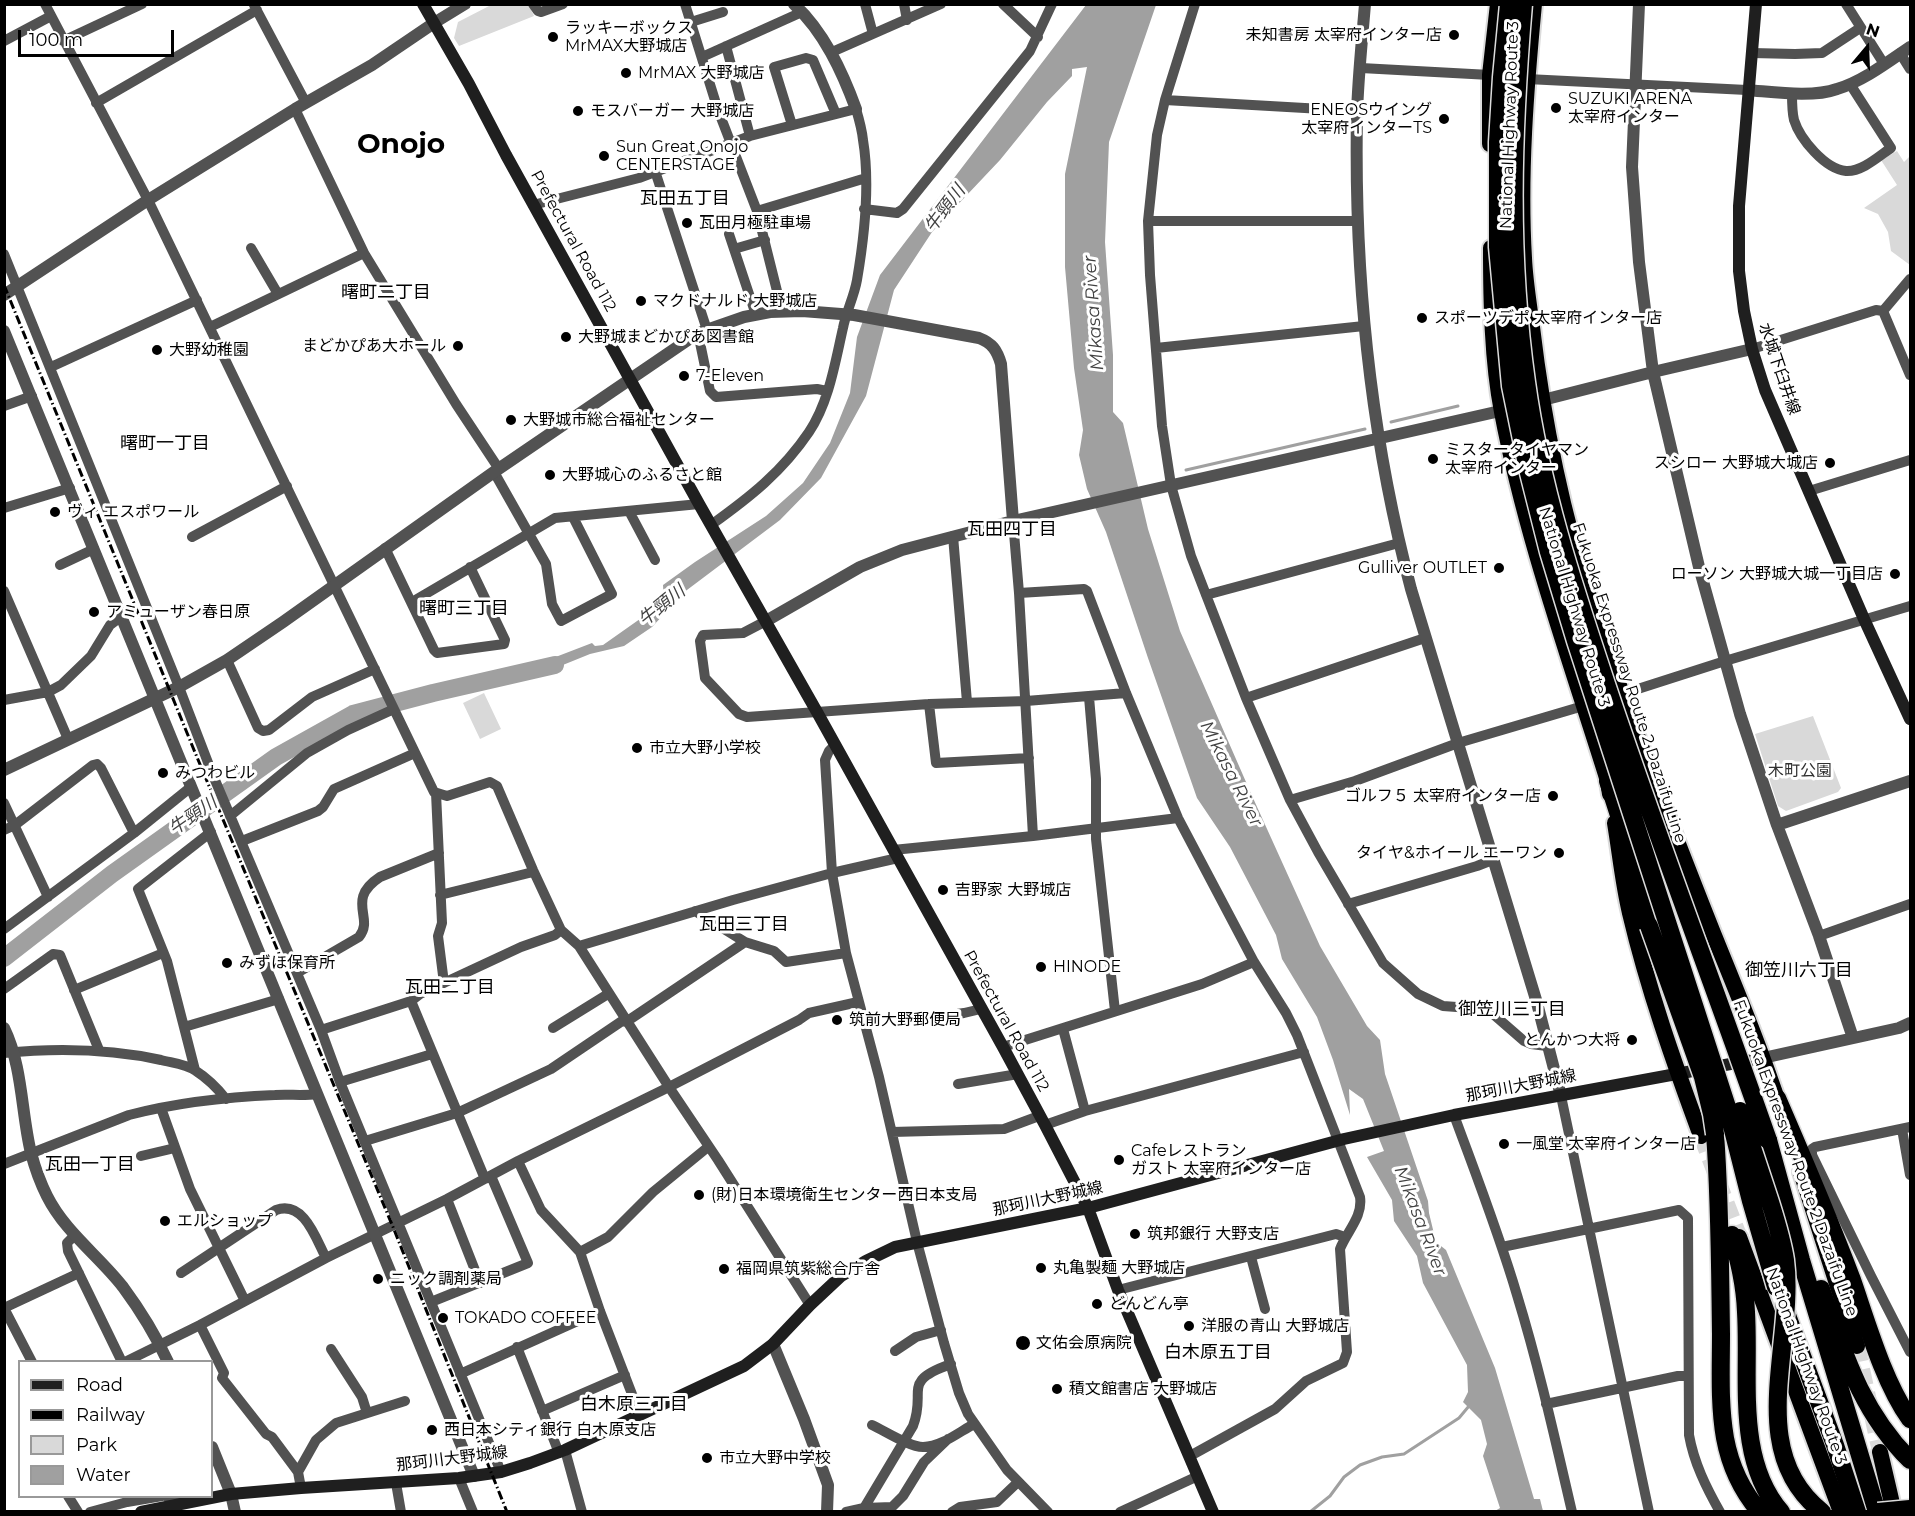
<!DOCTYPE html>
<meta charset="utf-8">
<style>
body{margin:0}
#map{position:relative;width:1915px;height:1516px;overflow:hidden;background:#fff;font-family:Montserrat,sans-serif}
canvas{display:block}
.frame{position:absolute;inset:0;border:6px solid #000;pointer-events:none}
.legend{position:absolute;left:18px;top:1360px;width:195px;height:138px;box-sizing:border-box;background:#fff;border:2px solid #999;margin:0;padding:8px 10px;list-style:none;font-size:18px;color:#000}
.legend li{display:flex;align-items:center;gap:12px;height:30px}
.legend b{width:30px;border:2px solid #999}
.north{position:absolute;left:1837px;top:18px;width:60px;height:60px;-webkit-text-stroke:4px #fff;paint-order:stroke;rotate:19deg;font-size:16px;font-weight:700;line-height:24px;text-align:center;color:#000}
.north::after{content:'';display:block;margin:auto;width:21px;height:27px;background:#000;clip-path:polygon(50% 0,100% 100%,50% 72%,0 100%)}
.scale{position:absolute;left:18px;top:30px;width:156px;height:27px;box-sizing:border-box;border:3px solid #000;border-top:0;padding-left:8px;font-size:18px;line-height:21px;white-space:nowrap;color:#000;-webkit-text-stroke:4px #fff;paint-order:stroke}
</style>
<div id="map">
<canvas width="1915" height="1516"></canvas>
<div class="frame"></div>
<ul class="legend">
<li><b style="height:8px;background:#1f1f1f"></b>Road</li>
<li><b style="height:8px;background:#000"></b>Railway</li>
<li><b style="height:16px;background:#d9d9d9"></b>Park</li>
<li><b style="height:16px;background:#a0a0a0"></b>Water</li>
</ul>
<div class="north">N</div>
<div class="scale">100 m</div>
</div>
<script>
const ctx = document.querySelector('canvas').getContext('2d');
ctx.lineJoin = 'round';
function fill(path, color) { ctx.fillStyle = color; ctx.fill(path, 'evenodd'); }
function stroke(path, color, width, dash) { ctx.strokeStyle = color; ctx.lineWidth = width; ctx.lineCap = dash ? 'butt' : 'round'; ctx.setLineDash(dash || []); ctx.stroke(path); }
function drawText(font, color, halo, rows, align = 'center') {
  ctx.font = font + ' Montserrat,"Noto Sans JP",sans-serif'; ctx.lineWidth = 6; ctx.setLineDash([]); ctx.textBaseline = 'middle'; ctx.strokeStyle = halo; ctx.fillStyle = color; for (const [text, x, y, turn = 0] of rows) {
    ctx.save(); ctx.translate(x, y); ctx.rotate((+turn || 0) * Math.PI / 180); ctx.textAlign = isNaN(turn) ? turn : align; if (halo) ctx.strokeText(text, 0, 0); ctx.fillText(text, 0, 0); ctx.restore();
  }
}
const green = new Path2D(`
 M 491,5 L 529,5 L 534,16 L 459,46 L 454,38 L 458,22 Z
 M 1897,151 L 1904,162 L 1910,156 L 1910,265 L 1891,251 L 1888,232 L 1878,214 L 1864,208 L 1897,185 L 1881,160 Z
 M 484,693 L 501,729 L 480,739 L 463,703 Z
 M 1813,716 L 1841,788 L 1838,792 L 1786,811 L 1778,806 L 1755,734 Z`);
const water = new Path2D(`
 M 1086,5 L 1156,5 L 1109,142 L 1105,242 L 1113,355 L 1113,412 L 1123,423 L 1148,529 L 1180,631 L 1253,798 L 1320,946 L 1367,1026 L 1380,1040 L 1385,1074 L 1428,1201 L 1429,1213 L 1436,1242 L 1446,1250 L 1495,1368 L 1534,1499 L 1540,1499 L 1543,1511 L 1495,1511 L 1500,1508 L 1483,1456 L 1487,1444 L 1481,1420 L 1463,1402 L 1468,1392 L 1467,1365 L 1423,1283 L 1417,1256 L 1394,1221 L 1392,1200 L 1367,1157 L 1384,1151 L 1363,1099 L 1349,1089 L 1350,1115 L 1333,1060 L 1317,1017 L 1282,959 L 1276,935 L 1230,847 L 1197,798 L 1148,658 L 1106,532 L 1087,489 L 1079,455 L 1083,430 L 1074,368 L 1065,267 L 1065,174 L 1087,67 L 1072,69 L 1072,76 L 1047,102 L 1000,160 L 932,232 L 894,290 L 866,396 L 821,478 L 780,520 L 675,599 L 666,612 L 652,627 L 624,646 L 590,654 L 553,669 L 528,672 L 553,658 L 592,643 L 595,646 L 603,645 L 664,602 L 663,585 L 695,562 L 766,516 L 803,483 L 830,443 L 850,393 L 857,337 L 880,275 Z`);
const stream = new Path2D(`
 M 1391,422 L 1458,406
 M 1186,470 L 1365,429
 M 1310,1512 L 1330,1496 L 1344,1477 L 1360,1465 L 1382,1457 L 1404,1454 L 1459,1418 L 1469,1406`);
const river = new Path2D(`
 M 4,958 L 112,874 L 276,757 L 353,714 L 433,693 L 555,665`);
const trunkTunnel = new Path2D(`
 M 1701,1136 L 1738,1233
 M 1857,1346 L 1880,1452`);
const minor = new Path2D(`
 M 45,4 L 148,200 L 434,792 L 447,796 L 490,782 L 497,786 L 533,870 L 561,930 L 579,946 L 669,1087 L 718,1160 L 810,1305
 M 533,4 L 538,11 L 541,12 L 563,4
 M 685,4 L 718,110 L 757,211 L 782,311
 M 865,4 L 873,34
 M 904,4 L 907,20
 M 1003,4 L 1038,37
 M 1195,4 L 1165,100 L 1157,135 L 1148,221 L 1150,275 L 1162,426 L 1171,485 L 1191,556 L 1246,698 L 1290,800 L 1318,852 L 1383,963 L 1418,994 L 1443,1006 L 1484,1009 L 1493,1014 L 1524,1041 L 1531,1044 L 1547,1046
 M 1846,4 L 1884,64
 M 254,5 L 306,103
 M 691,22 L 723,12
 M 4,41 L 51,16
 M 63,41 L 142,4
 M 726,46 L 750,136
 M 832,52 L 941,4
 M 1752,53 L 1795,54 L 1822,53 L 1860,28
 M 1900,53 L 1910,69
 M 702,57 L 802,12
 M 1361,68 L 1490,75
 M 1527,79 L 1747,90
 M 1792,93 C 1792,101 1792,112 1794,120 C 1800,139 1825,169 1846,171 C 1862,172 1879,156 1891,148 L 1850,84
 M 1165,100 L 1357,111
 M 96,103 L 257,10
 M 295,109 L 364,253 L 456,404 L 499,469
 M 792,125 L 774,67 L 806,58 L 813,60 L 836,114
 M 655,171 L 707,330
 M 533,205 L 639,178 L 750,136 L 856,109 C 859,119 862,130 863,140 C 870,182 864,239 857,280 C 854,297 846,312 843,328 C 835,363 829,402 809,432 C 782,472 750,497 711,525
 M 864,209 L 897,213 L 903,209 L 1030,51 L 1052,4
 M 757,211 L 866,178
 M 1148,221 L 1357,221
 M 729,234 L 756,315
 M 251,248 L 278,294
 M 734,249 L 765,240
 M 4,254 L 179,687 L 212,773 L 321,1030 L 340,1082 L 501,1472
 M 1883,311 L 1910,375
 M 1883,311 L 1910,279
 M 210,327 L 364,253
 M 698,333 L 710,391 L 716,397 L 817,389 L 827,391
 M 1156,348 L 1364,326
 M 1752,349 L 1876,310 L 1883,311
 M 51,367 L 197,300
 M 4,406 L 32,396
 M 494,472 L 546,564 L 552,604 L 561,621 L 612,594 L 573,517
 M 1809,491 L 1910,460
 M 4,508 L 70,488
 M 629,511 L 655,560
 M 1013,521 L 1019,593 L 1033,836
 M 953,536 L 967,702
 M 192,537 L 287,486
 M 385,548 L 434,650 L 437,653 L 504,644 L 505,640 L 470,567
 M 60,565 L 94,549
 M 4,591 L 68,739
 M 1019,593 L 1084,589 L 1087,591 L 1126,693 L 1178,818 L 1254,962 L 1286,1013 L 1297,1035 L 1360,1197 C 1363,1217 1347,1231 1340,1249 L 1347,1352 L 1343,1363 L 1306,1381 L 1275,1409 L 1190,1456
 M 1206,595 L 1399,543
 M 412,602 L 555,518 L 699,504
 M 766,621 L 743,633 L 703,635 L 700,641 L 705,678 L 739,714 L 747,717 L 929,704 L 1026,701 L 1126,693
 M 227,660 L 258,728 L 263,731 L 269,730 L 312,697 L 375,669
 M 1616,696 L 1725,661 L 1910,606
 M 1089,697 L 1096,779 L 1096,839 L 1115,1011
 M 1246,698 L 1425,638
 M 4,700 L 48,692 L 61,685 L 91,656 L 110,625 L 122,616
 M 929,704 L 936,763 L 1029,758
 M 835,745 L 829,751 L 825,760 L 832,873 L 846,953 L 879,1077 L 917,1242 L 944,1343 L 959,1393 L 968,1414 L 1007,1470 L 1048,1512
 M 436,793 L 442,923 L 438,936 L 444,983
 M 1290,800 L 1355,781 L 1458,743 L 1590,704
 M 4,803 L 48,897
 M 230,816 L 307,753 L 348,730 L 394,709
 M 4,830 L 15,825 L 93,765 L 97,764 L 101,768 L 134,833
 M 242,841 L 318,811 L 323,807 L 334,789 L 415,753
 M 893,850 L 1033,836 L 1178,818
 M 440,895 L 533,872
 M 1348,904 L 1477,866 L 1495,859
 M 695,911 L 745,942
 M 4,929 L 134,833 L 191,787
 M 1819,936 L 1910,904
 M 579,946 L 733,900 L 832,873 L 898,858
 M 297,973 L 359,937 C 375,918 345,900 380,877 L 439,853
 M 4,989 L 53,954 L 60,955 L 99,1050
 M 74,990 L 163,953
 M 411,1001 L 485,1179
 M 922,1019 L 964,1013 L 981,1009
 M 626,1022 L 745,942 L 774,951 L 786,962 L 846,953
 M 184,1027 L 279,999
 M 553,1028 L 608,994
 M 1063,1029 L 1085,1111
 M 321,1030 L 411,1001 L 420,994 L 521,947 L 555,935 L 561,930
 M 1003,1047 L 1202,984 L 1254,962
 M 4,1053 C 56,1048 110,1049 161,1060 C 172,1063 186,1064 196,1071 C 207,1078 218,1089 226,1099
 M 195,1070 L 167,961 L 138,889 L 211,832
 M 340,1082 L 432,1054
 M 958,1084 L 1018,1074
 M 1561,1096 L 1649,1512
 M 161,1108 L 190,1189 L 245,1301
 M 1454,1115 C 1476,1175 1499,1234 1517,1295 C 1539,1367 1555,1439 1572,1512
 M 1045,1125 L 1085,1111 L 1304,1052
 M 1910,1127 L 1815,1147 L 1812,1149 L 1812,1155 L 1871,1276 L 1910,1352
 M 1902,1129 L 1910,1175
 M 892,1132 L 1004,1129 L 1039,1116
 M 365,1141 L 457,1113 L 551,1069 L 625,1019
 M 141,1156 L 175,1148
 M 518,1161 L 541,1210 L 580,1252 L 600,1311 L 640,1415
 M 4,1164 L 129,1115 C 175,1103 227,1097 275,1095 C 289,1094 303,1096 317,1094
 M 447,1199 L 480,1283
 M 75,1235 L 67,1243 L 68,1251 L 122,1362
 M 1502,1247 L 1679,1210 L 1688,1218 L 1689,1435 C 1694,1463 1706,1487 1720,1512
 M 580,1252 L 608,1237 L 653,1192 L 708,1147
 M 1251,1257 L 1265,1309
 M 181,1273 L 276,1210 C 304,1200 316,1239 326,1258
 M 1118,1290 L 1336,1234 L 1345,1237
 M 431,1302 L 528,1263 L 491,1176
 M 4,1308 L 79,1273
 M 4,1308 L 32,1362
 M 200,1325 L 224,1373 L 222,1378 L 266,1434 L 272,1437 L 298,1472 L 301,1488
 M 517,1347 L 559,1453
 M 331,1349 L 362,1397 L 367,1413
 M 895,1351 L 916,1337 L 941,1330
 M 125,1362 L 200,1325 L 326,1258 L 447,1199 L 518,1161 L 669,1087 L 799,1020 L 809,1013 L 858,1002
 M 460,1374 L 600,1311
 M 1546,1404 L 1678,1376 L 1688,1376
 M 542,1411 L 625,1375
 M 872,1425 C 885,1431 909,1447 923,1447 C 941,1447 959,1432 974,1424
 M 565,1450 L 582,1512
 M 298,1472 L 316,1440 L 336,1423 L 405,1401
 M 459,1478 L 473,1512
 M 396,1483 L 401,1512
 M 68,1496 L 78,1512
 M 165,1496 L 194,1499
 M 864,1508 L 892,1507 L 903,1496 L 924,1462 L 948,1439
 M 90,1512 L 127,1502 L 162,1496
 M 846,1512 L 864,1508 L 913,1426 C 927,1390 900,1382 951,1364
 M 952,1512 L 960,1507 L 997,1502 L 1018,1482
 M 1120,1512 L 1198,1476`);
const tertiary = new Path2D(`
 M 794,4 C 824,32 842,71 856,109
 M 1365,4 C 1362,41 1358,78 1357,114 C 1354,273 1370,434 1411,589 L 1537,1003 L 1561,1096
 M 1639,4 L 1632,167 L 1639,262 L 1653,372 L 1699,567 L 1740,714 L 1777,825 L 1819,936 L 1853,1038
 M 1747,90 C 1774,92 1812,98 1837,89 C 1863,81 1888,62 1910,47
 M 4,295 L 148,200 L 295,109 L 372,65 L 434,23 L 465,4
 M 4,331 L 474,1476
 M 1535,402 L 1653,372 L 1752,349
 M 766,621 L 860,567 L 902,550 L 1013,521 L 1509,409
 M 4,770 L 179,687 L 227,660 L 283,622 L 494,472 L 698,333 L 744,317 L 770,312 L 802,311 L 854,315 L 979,338 C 992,343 997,350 1001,364 L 1013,521
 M 1777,825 L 1910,781
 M 4,1028 C 23,1067 21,1112 31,1153 C 35,1168 40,1182 47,1196 C 65,1232 99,1256 123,1287 C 140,1310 156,1336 168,1362
 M 1763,1058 L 1899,1028 L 1910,1023
 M 773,1344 L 804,1419 L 828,1485 L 827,1512
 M 212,1447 L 231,1494 L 235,1512`);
const secondary = new Path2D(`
 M 423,4 L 469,84 L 506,155 L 699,504 L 817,712 L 1003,1047 L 1045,1125 L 1088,1208 L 1118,1290 L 1213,1512
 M 1756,4 L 1739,206 L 1739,271 L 1744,311 L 1752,349 L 1765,390 L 1864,619 L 1910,719
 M 141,1512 L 231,1494 L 301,1488 L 459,1478 L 501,1472 L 530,1463 L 565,1450 L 744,1366 L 773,1344 L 810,1305 L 841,1276 L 866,1261 L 895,1247 L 1088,1208 L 1344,1139 L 1454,1115 L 1763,1058`);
const trunk = new Path2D(`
 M 1534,4 C 1526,88 1519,174 1524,258 C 1525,281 1529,304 1532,327 C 1543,420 1562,513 1591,603 C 1627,714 1670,824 1713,933 C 1737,992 1761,1050 1781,1111
 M 1490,144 L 1490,75 L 1498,4
 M 1491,248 C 1491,300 1492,360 1502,412 C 1526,538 1570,659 1608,781 L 1610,794
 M 1615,823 C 1620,853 1623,884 1630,913 C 1648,989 1674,1063 1701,1136
 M 1801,1172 L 1857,1346
 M 1739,1237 L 1841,1512
 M 1880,1452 L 1894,1512`);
const motorway = new Path2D(`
 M 1608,781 L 1632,856 L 1649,926
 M 1777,1098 C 1803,1158 1829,1218 1852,1280 C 1867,1323 1884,1383 1910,1419
 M 1715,1134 C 1720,1200 1720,1267 1721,1334 C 1721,1368 1719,1404 1725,1438 C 1730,1465 1742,1491 1760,1512
 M 1768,1140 L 1801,1260 L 1877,1512
 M 1732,1235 C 1739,1261 1745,1285 1746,1312 C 1750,1377 1735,1459 1781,1512
 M 1821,1289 C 1844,1353 1860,1410 1910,1460
 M 1784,1307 L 1835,1445 L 1857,1512`);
const rail = new Path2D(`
 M 4,285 L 194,750 L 393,1227 L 507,1512`);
const motorwayBridge = new Path2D(`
 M 1509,4 L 1502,77 L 1498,142 L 1498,247 L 1511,386 L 1528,469 L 1549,552 L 1576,641 L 1728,1110 L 1751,1201 L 1776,1287
 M 1523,4 C 1512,133 1508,254 1526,382 C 1540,485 1573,585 1606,684 C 1657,837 1715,988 1768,1140
 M 1649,926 L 1703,1077 L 1712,1114 L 1715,1134
 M 1740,1111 C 1750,1141 1760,1172 1770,1202 C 1776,1221 1782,1240 1785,1260 C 1796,1342 1743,1450 1822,1512
 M 1878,1512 L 1910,1509`);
const markers = [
 [1454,35,6,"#000"],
 [553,37,6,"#000"],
 [626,73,6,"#000"],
 [1556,108,6,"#000"],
 [578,111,6,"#000"],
 [1444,119,6,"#000"],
 [604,156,6,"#000"],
 [687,223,6,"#000"],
 [641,301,6,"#000"],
 [1422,318,6,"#000"],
 [566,337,6,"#000"],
 [458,346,6,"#000"],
 [157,350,6,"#000"],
 [684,376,6,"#000"],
 [511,420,6,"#000"],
 [1433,459,6,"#000"],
 [1830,463,6,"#000"],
 [550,475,6,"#000"],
 [55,512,6,"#000"],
 [1499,568,6,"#000"],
 [1895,574,6,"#000"],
 [94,612,6,"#000"],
 [637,748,6,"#000"],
 [163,773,6,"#000"],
 [1553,796,6,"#000"],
 [1559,853,6,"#000"],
 [943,890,6,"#000"],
 [227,963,6,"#000"],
 [1041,967,6,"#000"],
 [837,1020,6,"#000"],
 [1632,1040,6,"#000"],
 [1504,1144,6,"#000"],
 [1119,1160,6,"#000"],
 [699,1195,6,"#000"],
 [165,1221,6,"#000"],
 [1135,1234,6,"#000"],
 [1041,1268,6,"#000"],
 [724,1269,6,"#000"],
 [378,1279,6,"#000"],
 [1097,1304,6,"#000"],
 [443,1318,6,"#000"],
 [1189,1326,6,"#000"],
 [1023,1343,8,"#000"],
 [1057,1389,6,"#000"],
 [432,1430,6,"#000"],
 [707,1458,6,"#000"]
];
const poiNames = [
 ["ラッキーボックス",565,28],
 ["MrMAX大野城店",565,46],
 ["未知書房 太宰府インター店",1442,35,"right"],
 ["MrMAX 大野城店",638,73],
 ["SUZUKI ARENA",1568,99],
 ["太宰府インター",1568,117],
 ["ENEOSウイング",1432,110,"right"],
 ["太宰府インターTS",1432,128,"right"],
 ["モスバーガー 大野城店",590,111],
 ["Sun Great Onojo",616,147],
 ["CENTERSTAGE",616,165],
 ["瓦田月極駐車場",699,223],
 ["マクドナルド 大野城店",653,301],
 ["スポーツデポ 太宰府インター店",1434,318],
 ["大野城まどかぴあ図書館",578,337],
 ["まどかぴあ大ホール",446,346,"right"],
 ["大野幼稚園",169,350],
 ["7-Eleven",696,376],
 ["大野城市総合福祉センター",523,420],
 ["ミスタータイヤマン",1445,450],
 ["太宰府インター",1445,468],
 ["スシロー 大野城大城店",1818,463,"right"],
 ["大野城心のふるさと館",562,475],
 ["ヴィ エスポワール",67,512],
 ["Gulliver OUTLET",1487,568,"right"],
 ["ローソン 大野城大城一丁目店",1883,574,"right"],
 ["アミューザン春日原",106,612],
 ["市立大野小学校",649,748],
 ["みつわビル",175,773],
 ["ゴルフ５ 太宰府インター店",1541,796,"right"],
 ["タイヤ&ホイール エーワン",1547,853,"right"],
 ["吉野家 大野城店",955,890],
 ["みずほ保育所",239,963],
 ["HINODE",1053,967],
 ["筑前大野郵便局",849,1020],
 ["とんかつ大将",1620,1040,"right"],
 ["一風堂 太宰府インター店",1516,1144],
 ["Cafeレストラン",1131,1151],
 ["ガスト 太宰府インター店",1131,1169],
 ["(財)日本環境衛生センター西日本支局",711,1195],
 ["エルショップ",177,1221],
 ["筑邦銀行 大野支店",1147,1234],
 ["丸亀製麺 大野城店",1053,1268],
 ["福岡県筑紫総合庁舎",736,1269],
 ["ニック調剤薬局",390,1279],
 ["どんどん亭",1109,1304],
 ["TOKADO COFFEE",455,1318],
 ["洋服の青山 大野城店",1201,1326],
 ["文佑会原病院",1036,1343],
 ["積文館書店 大野城店",1069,1389],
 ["西日本シティ銀行 白木原支店",444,1430],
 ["市立大野中学校",719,1458]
];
const streetNames = [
 ["National Highway Route 3",1510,125,-88],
 ["Prefectural Road 112",573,241,61],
 ["水城下臼井線",1779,369,71],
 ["National Highway Route 3",1574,607,73],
 ["Fukuoka Expressway Route 2 Dazaifu Line",1629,683,72],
 ["Prefectural Road 112",1006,1021,61],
 ["那珂川大野城線",1521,1086,-11],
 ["Fukuoka Expressway Route 2 Dazaifu Line",1795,1158,70],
 ["那珂川大野城線",1048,1199,-12],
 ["National Highway Route 3",1806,1366,70],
 ["那珂川大野城線",452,1459,-7]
];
const parkNames = [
 ["木町公園",1800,771]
];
const neighbourhoodNames = [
 ["瓦田五丁目",685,199],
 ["曙町二丁目",386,293],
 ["曙町一丁目",165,444],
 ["瓦田四丁目",1012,530],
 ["曙町三丁目",464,609],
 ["瓦田三丁目",744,925],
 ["御笠川六丁目",1799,971],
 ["瓦田二丁目",450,988],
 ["御笠川三丁目",1512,1010],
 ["瓦田一丁目",90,1165],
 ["白木原五丁目",1218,1353],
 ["白木原三丁目",634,1405]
];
const waterNames = [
 ["牛頸川",945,209,-53],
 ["Mikasa River",1094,313,-94],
 ["牛頸川",662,606,-39],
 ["Mikasa River",1231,774,63],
 ["牛頸川",193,816,-35],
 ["Mikasa River",1420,1221,69]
];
const townNames = [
 ["Onojo",401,145]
];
fill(green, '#d9d9d9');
fill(water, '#a0a0a0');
stroke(stream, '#a0a0a0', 3);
stroke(river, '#a0a0a0', 18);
stroke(trunkTunnel, '#d9d9d9', 16, [16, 8]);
stroke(trunk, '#dbdbdb', 20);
stroke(motorway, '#dbdbdb', 21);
stroke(minor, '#525252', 10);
stroke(tertiary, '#525252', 12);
stroke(secondary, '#1f1f1f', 12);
stroke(trunk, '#000', 16);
stroke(motorway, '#000', 18);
stroke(rail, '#000', 3, [9, 3, 1.5, 3]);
stroke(motorwayBridge, '#dbdbdb', 21, []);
stroke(motorwayBridge, '#000', 18);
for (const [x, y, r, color] of markers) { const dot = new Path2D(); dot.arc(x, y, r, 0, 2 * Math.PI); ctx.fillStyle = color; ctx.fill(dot); stroke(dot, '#fff', 2); }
drawText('16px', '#000', '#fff', poiNames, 'left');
drawText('16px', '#000', '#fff', streetNames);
drawText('16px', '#303030', '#fff', parkNames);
drawText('18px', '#000', '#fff', neighbourhoodNames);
drawText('italic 18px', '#414141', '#fff', waterNames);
drawText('bold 28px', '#000', '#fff', townNames);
</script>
